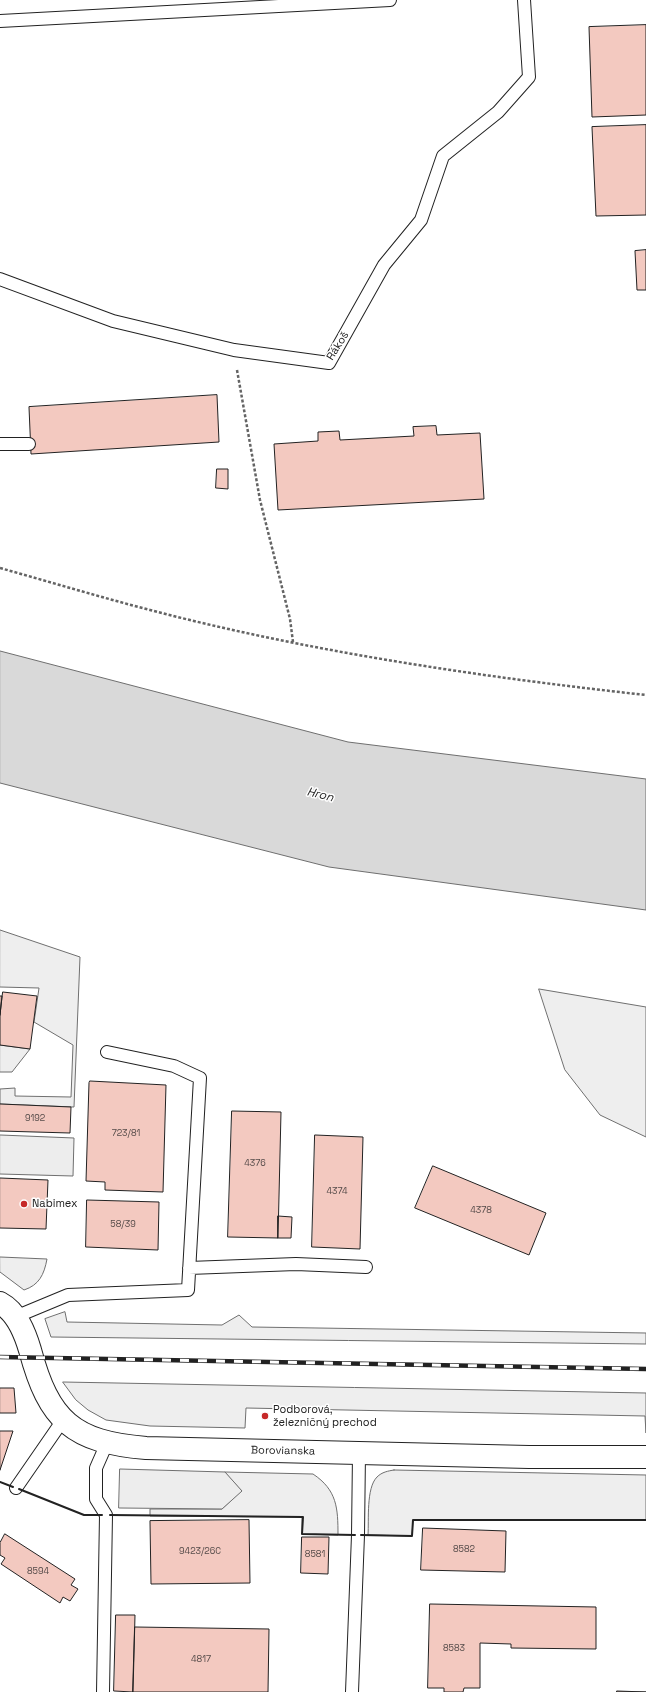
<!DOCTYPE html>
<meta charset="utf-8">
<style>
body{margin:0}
canvas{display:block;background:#fff}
</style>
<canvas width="646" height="1692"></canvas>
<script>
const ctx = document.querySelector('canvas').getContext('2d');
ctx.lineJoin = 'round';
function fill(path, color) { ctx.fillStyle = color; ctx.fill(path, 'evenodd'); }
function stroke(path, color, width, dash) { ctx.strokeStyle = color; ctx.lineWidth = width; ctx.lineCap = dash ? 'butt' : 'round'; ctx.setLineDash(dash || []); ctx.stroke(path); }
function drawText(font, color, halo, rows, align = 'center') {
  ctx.font = font + ' "Space Grotesk",sans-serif'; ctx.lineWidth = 3; ctx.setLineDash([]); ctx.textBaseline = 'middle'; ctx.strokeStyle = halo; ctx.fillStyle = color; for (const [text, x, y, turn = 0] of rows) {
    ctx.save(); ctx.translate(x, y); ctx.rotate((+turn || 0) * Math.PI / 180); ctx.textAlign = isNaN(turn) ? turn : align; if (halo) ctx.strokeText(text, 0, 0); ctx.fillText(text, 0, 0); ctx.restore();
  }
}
const green = new Path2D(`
 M 0,930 L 80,957 L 74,1107 L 0,1104 L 0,1089 L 15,1088 L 15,1096 L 71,1097 L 73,1045 L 34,1022 L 39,988 L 0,987 Z
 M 539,989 L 646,1007 L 646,1137 L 600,1115 L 565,1070 Z
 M 0,1045 L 30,1049 L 12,1072 L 0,1072 Z
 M 0,1257 L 47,1259 C 44,1275 39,1285 24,1290 L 0,1272 Z
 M 65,1312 L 67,1322 L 222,1325 L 239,1315 L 252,1327 L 646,1333 L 646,1344 L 51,1337 L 45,1319 Z
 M 63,1382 L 646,1393 L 646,1433 L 645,1416 L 246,1408 L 245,1428 L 150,1426 L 106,1420 L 88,1410 L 76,1400 Z
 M 394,1470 L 646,1475 L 646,1520 L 413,1520 L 412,1536 L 368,1535 C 369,1520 366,1488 377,1477 C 382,1472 388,1471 394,1470 Z
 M 225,1472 L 313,1474 C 337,1490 338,1508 338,1535 L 302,1534 L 302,1517 L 150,1516 L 150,1509 L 222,1509 L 241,1491 Z`);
const parking = new Path2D(`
 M 0,1135 L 74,1138 L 73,1176 L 0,1174 Z
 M 120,1469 L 225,1472 L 242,1491 L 222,1509 L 119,1508 Z`);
const water = new Path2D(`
 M 0,651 L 348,742 L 646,779 L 646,910 L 329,867 L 0,783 Z`);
const building = new Path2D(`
 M 646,25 L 646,115 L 592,117 L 589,27 Z
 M 646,125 L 646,215 L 596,216 L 592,127 Z
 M 646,250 L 646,290 L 637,290 L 635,251 Z
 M 217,395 L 219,442 L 31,454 L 29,407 Z
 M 436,426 L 437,435 L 480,433 L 484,499 L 278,510 L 274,444 L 318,441 L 318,432 L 339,431 L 340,440 L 414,436 L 413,427 Z
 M 217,469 L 228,469 L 228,489 L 216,488 Z
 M 3,992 L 37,996 L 30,1049 L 0,1045 L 0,1015 Z
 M 0,996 L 2,996 L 0,1015 Z
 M 90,1081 L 166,1085 L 163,1192 L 105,1190 L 105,1182 L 86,1181 L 89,1083 Z
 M 0,1104 L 71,1107 L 70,1133 L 0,1131 Z
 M 232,1111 L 281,1112 L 278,1238 L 228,1237 Z
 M 315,1135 L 363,1137 L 360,1249 L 312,1247 Z
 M 433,1166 L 546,1213 L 529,1255 L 415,1208 Z
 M 0,1178 L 48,1180 L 46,1229 L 0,1228 Z
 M 87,1200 L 159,1202 L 158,1250 L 86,1247 Z
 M 278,1216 L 292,1217 L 291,1238 L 278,1238 Z
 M 0,1388 L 14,1388 L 16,1413 L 0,1413 Z
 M 0,1431 L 13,1431 L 0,1470 Z
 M 249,1520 L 250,1583 L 151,1584 L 150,1521 Z
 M 423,1528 L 506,1531 L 505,1572 L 421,1570 Z
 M 5,1534 L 75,1579 L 71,1585 L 78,1589 L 70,1601 L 63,1597 L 60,1603 L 1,1564 L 5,1558 L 0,1555 L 0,1543 Z
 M 302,1537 L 329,1537 L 328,1574 L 301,1573 Z
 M 430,1604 L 596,1607 L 596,1649 L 511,1648 L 511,1644 L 480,1643 L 480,1688 L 464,1688 L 463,1692 L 444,1692 L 444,1688 L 428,1688 Z
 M 116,1615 L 135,1615 L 133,1692 L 114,1691 Z
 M 135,1627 L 269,1629 L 268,1692 L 133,1692 Z
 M 617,1691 L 646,1692 L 617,1692 Z`);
const path = new Path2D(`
 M 237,370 L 260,500 L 290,619 L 293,642
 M 0,568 C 50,582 100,597 150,610 C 311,652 481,677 646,695`);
const service = new Path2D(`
 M 0,21 L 390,0
 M 0,279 L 113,321 L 234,350 L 329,363 L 384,265 L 421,220 L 443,156 L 498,112 L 529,77 L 524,0
 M 0,444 L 29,444
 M 189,1268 L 296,1264 L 366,1267
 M 15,1317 L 68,1295 L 188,1290 L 200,1078 L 174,1066 L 107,1052
 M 16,1488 L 63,1420
 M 103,1692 L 106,1515 L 96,1499 L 96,1468 L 107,1443
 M 352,1692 L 358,1535 L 359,1453`);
const minor = new Path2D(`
 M 0,1303 C 17,1312 25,1333 30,1350 C 49,1421 73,1442 146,1448 L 529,1457 L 646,1457`);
const rail = new Path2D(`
 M 0,1357 L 646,1369`);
const wall = new Path2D(`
 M 0,1482 L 13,1487
 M 19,1489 L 84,1515 L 102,1515
 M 110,1515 L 303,1517 L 302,1534 L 355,1535
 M 361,1535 L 412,1536 L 413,1520 L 646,1520`);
const markers = [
 [24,1204,4,"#c62828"],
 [265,1416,4,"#c62828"]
];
const numberNames = [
 ["9192",35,1119],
 ["723/81",126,1134],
 ["4376",255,1164],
 ["4374",337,1192],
 ["4378",481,1211],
 ["58/39",123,1225],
 ["8582",464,1550],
 ["9423/26C",200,1552],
 ["8581",315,1555],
 ["8594",38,1572],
 ["8583",454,1649],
 ["4817",201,1660]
];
const streetNames = [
 ["Rákoš",338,346,-58],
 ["Borovianska",283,1451,1]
];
const poiNames = [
 ["Nabimex",32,1204],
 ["Podborová,",273,1410],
 ["železničný prechod",273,1423]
];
const waterNames = [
 ["Hron",320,795,14]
];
fill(green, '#eee');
stroke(green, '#6f6f6f', 1);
fill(parking, '#ededed');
stroke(parking, '#6f6f6f', 1);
fill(water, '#d9d9d9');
stroke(water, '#6f6f6f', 1);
fill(building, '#f3c9c0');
stroke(building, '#222', 1);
stroke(service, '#222', 14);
stroke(minor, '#222', 24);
stroke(path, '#646464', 2.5, [3, 2]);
stroke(service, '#fff', 12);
stroke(minor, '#fff', 22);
stroke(rail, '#222', 4.5);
stroke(rail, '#fff', 3, [9]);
stroke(wall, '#222', 2);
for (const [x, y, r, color] of markers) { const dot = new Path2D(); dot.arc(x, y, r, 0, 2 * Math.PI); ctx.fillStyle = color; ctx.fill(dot); stroke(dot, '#fff', 1.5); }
drawText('9px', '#564c4a', null, numberNames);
drawText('11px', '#222', '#fff', streetNames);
drawText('11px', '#222', '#fff', poiNames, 'left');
drawText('italic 12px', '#222', '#fff', waterNames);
</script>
